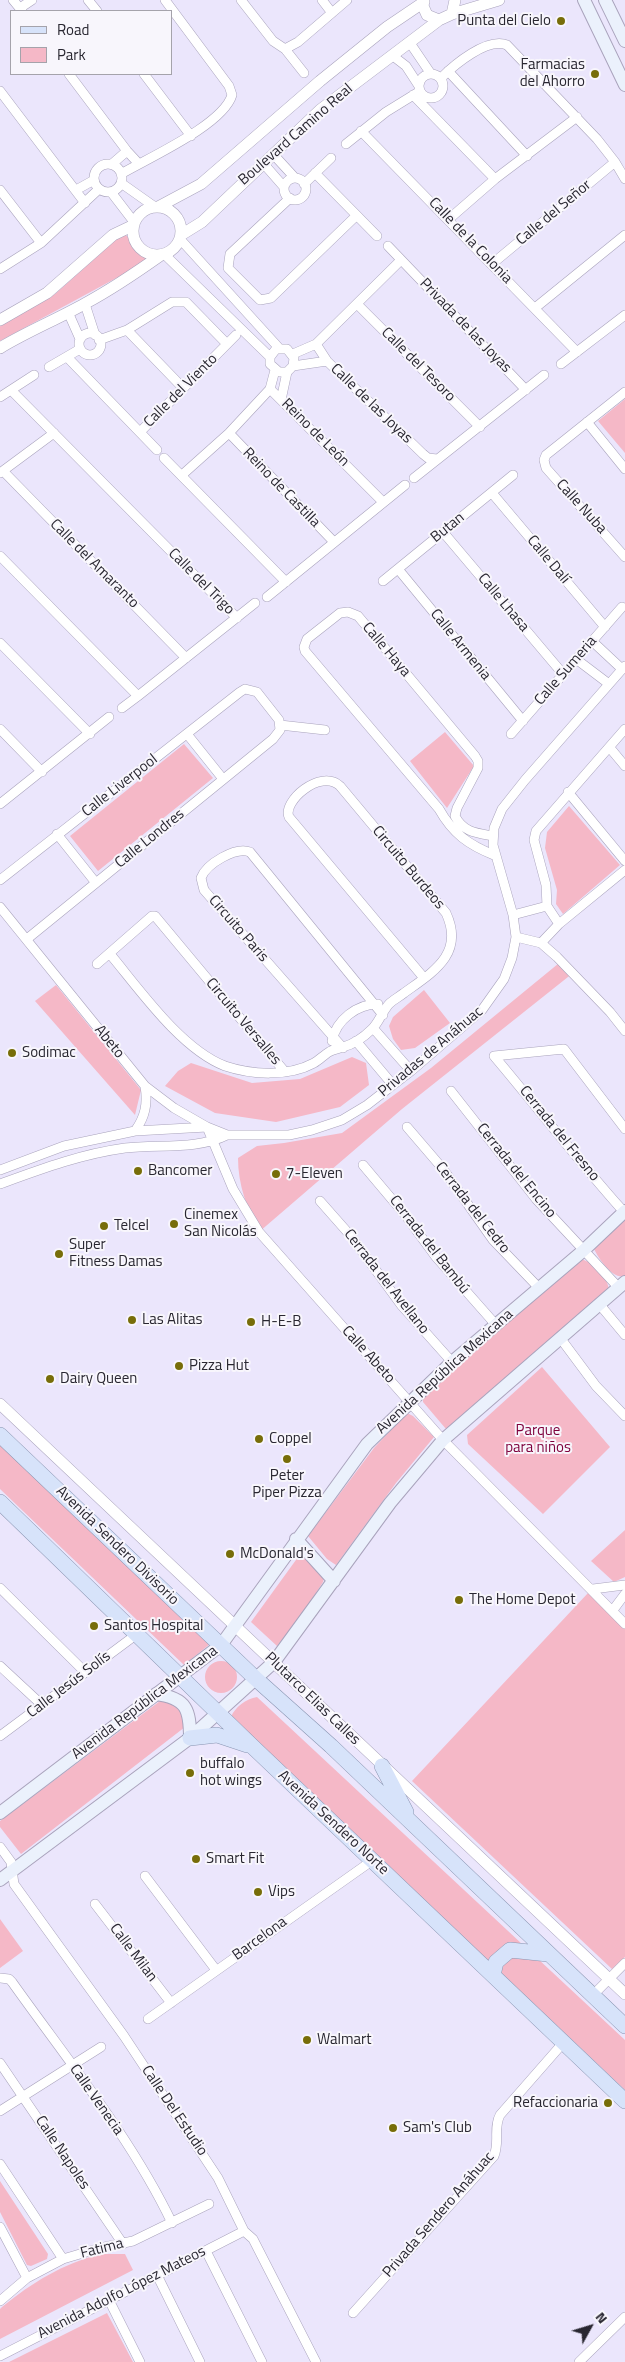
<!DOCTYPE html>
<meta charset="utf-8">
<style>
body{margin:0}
#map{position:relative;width:625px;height:2362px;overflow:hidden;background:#ebe6fc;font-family:"Titillium Web",sans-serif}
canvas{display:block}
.legend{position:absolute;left:10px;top:10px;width:162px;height:65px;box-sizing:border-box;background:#f8f6fc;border:1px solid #a5a3ab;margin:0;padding:6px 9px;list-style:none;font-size:15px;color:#292731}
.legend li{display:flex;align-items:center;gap:10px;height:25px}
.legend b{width:25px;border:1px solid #a5a3ab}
.north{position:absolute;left:565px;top:2302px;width:50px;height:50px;-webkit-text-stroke:4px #f8f6fc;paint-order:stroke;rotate:51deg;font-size:14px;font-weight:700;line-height:20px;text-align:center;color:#292731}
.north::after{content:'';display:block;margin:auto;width:18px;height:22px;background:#292731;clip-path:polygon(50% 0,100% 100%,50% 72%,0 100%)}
</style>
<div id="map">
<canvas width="625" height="2362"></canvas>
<ul class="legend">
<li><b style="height:6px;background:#d7e3fa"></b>Road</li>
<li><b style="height:14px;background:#f5b8c7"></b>Park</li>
</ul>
<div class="north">N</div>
</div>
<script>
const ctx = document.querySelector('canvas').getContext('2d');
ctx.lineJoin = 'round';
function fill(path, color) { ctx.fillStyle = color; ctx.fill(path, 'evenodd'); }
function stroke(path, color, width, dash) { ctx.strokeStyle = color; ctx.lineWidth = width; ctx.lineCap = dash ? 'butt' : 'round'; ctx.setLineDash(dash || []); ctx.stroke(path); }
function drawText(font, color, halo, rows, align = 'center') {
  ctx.font = font + ' "Titillium Web",sans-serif'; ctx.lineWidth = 4; ctx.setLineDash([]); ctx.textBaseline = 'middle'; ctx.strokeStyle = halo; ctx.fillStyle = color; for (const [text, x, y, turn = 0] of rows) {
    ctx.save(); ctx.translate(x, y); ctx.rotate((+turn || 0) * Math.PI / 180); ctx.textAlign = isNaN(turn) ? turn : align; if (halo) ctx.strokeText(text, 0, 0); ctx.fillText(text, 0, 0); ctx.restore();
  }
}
const green = new Path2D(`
 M 123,233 C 131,237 137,252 147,259 L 133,269 L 0,341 L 0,326 L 55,294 Z
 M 625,399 L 625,453 L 598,421 Z
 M 445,732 L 474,766 L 447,808 L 410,761 Z
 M 184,744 L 213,778 L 98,871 L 70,836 Z
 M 569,806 L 620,865 L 563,914 L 556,904 L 557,890 L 545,848 L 547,832 Z
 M 564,959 L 573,973 L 402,1109 L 259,1232 C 247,1208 238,1185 238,1158 L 257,1146 L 284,1143 L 342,1133 L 431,1068 Z
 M 56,985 L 141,1090 L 135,1115 L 35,1001 Z
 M 424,990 L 450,1023 L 415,1048 L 401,1050 L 393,1039 L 389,1026 L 393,1017 Z
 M 352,1057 L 366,1063 L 369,1085 L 340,1107 L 276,1122 L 215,1113 L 165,1086 L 178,1071 L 191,1063 L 252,1083 L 300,1079 Z
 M 625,1218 L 625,1276 C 613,1280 599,1259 594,1249 L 598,1241 Z
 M 581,1259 C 593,1262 608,1277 609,1290 L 451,1429 L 446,1429 L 423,1402 L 423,1395 Z
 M 542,1367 L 610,1447 L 543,1514 L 468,1444 L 467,1435 Z
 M 407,1413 L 413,1416 L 434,1437 L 396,1483 L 336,1565 L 327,1559 L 308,1536 L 374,1448 Z
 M 0,1440 L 210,1644 L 184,1665 L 0,1489 Z
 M 625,1530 L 625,1577 L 614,1582 L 591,1561 Z
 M 301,1553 L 324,1578 L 323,1582 L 302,1615 L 277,1646 L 251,1622 Z
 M 588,1593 L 625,1629 L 625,1957 L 612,1969 L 412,1781 Z
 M205 1677a16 16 0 1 1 32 0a16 16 0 1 1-32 0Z
 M 257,1697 L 625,2040 L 625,2090 L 231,1717 C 235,1707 246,1699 257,1697 Z
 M 164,1698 L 182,1707 L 185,1727 L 21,1854 L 0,1827 L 0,1821 Z
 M 0,1919 L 23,1951 L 0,1968 Z
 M 0,2181 L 48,2254 L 47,2259 L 31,2266 L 27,2265 L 0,2212 Z
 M 101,2254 L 125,2254 L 133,2270 L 0,2339 L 0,2309 L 2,2307 C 33,2282 62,2264 101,2254 Z
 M 107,2313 L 133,2362 L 9,2362 Z`);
const minor = new Path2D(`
 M 13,0 L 22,11
 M 88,0 L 97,11
 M 241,0 L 273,41 L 285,49 L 298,42 L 347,0
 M 322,0 L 332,13
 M 20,8 L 32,0
 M 410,43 L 431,74
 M 285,49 L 304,73
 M 393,56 L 406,66 L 419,86
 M 448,71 L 527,156
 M419 86a12 12 0 1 1 24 0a12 12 0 1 1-24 0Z
 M 69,74 L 127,151 L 139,164
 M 144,74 L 191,136
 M 441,78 C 454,65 487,37 507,45 L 597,139 L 615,162 L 625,179
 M 0,91 L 85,203
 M 413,95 L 495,179
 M 361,131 L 577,352
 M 346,144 L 386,112 L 420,91
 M 273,154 L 295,178
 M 263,163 L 284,187
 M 112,164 L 127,151
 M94 178a14 14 0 1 1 28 0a14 14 0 1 1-28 0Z
 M 315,173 L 377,236
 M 121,174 C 148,158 223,125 232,95 L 229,86 L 165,0
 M284 189a11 11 0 1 1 22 0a11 11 0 1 1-22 0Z
 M 121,183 L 155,207
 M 304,184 L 331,158
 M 0,190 L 41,243
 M 76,190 L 94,180
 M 111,192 L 134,222
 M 290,198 L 230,254 L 228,268 L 260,300 L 271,298 L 356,216
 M 449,219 L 495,179 L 577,117
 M 180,239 L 279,348
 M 388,246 L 526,390
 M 164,254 L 270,357
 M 492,264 L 615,162
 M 0,269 L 41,243 L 99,189
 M 85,304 L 95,335
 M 357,304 L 480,427
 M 535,308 L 625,235
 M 68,312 L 80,339
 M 127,330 L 183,388
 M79 344a11 11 0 1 1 22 0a11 11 0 1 1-22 0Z
 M 99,340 L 127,330 L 172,302 L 186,302 L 227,344
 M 316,344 L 327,361 L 423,454 L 428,458 L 437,459
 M 293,354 L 316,344 L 401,260
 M 67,357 L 157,450
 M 561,364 L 625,315
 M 293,366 L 327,361
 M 49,367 L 80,349
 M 270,389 L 383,502
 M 11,390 L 237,618
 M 625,392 L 546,455 L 544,460 L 546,468 L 625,557
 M 0,397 L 34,375
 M 281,400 L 287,372 L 293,366 L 294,358 L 287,349 L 276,349 L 270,357 L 270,364 L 279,372 L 287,372
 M 587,422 L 625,469
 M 140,432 L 236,335
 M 229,433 L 334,542
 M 164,458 L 286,582
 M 3,471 L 186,658
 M 0,473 L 54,433
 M 182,475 L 229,433 L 270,389 L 275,370
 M 414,478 L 544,375
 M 492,493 L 605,627
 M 443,532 L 563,674
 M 0,556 L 138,696 L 255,603
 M 398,569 L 523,721
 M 383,581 L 513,475
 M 267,597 L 405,485
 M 592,641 L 622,669
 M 0,643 L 90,734
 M 576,659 L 609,684
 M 122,708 L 138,696
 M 280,725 L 325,730
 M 0,729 L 42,772
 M 187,734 L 223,779
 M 511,734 L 622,607
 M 610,748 L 625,766
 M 568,792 L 625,861
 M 0,804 L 109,717
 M 57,834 L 96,883
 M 493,836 C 476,833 463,832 455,816 L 457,808 L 478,768 L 478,761 L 475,756 L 358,616 L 348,612 L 340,613 L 307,639 L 304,647 L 305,651 L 439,809 C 453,834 469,845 494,855
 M 0,880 L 240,692 L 245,689 L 257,692 L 279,720 L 280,730 L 273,739 L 27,939
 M 0,907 L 145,1086 L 174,1108 L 207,1127 L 233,1189 L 259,1232 L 443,1440 L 625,1624
 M 513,915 L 547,906
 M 559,924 L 547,906 L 546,885 L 534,840 L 536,831 L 625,729
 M 516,937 L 541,943 L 557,957 L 610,1012 L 625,1031
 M 541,943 L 559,924 L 625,870
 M 110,954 C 140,990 181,1049 225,1066 C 252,1075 288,1077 314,1063 C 319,1060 324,1055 329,1052 C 333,1049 339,1049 343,1047 C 354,1044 364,1037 372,1029 C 379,1022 382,1012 389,1004 C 393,1000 399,997 404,993 C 433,972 465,954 446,913 L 340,786 C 320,768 282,802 289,817 L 424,978
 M 97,964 L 152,916 L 155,916 L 285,1072
 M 373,1028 L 411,1071
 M 332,1041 C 336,1020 357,1004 378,1004
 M 356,1041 L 393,1085
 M 343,1048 L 204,890 L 201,878 C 206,864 236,846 250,852 L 383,1015
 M 494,1056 C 538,1108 579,1162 624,1212
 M 494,1056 L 564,1049 L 625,1129
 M 451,1091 L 536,1199 L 619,1288
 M 407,1127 L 443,1169 L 493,1240 L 539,1288
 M 135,1131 C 145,1117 148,1104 145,1086
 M 363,1165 L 406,1216 L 436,1257 L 496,1325
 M 0,1170 L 64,1146 L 135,1131 L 207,1127 L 227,1135 L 289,1135 L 312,1130 L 342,1120 L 367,1105 L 411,1071 L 482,1010 L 504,979 L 512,958 L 516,937 L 513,915 L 493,845 L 494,828 L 502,809 L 525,780 L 625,666
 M 0,1184 C 41,1169 81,1154 125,1148 C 159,1144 197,1150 227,1135
 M 320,1201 L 350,1235 L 402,1306 L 452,1362
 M 600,1305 L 625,1335
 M 561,1339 L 596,1386 L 625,1416
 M 0,1588 L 85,1672
 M 593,1589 L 625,1585
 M 613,1610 L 625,1594
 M 0,1666 L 42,1705
 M 0,1736 L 137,1634
 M 0,1847 L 11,1862 L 14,1884 L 124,2036 L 218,2178 L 244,2231 L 253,2239 L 316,2362
 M 145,1876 L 216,1970
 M 95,1904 L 171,2003
 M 0,1978 L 9,1979 L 12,1982 C 66,2058 132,2139 172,2223
 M 593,1995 L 625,1963
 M 148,2019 L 373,1860
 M 0,2063 L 123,2244
 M 0,2111 L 101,2047
 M 0,2164 L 63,2259
 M 0,2227 L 27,2278
 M 206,2251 L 262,2362
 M 157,2275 L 200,2362
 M 109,2300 L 140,2362
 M 0,2301 L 27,2278 L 63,2259 L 100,2248 L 133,2241 L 209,2204
 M 353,2313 L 494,2156 C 500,2142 493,2128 500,2115 L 563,2043
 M 0,2356 L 244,2231
 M 579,2362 L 625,2317`);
const tertiary = new Path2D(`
 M 424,0 L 423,6 L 427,15 L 439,20 L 452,14 L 455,0
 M 452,14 L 499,0
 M 158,207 L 201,184 L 320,81 L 387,27 L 424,2
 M133 231a24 24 0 1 1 48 0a24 24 0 1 1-48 0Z
 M 181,235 L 202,222 L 320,110 L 439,20
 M 0,320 L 47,293 L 113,235 L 134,225
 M 0,348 C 28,331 58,319 86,303 C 112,289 137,272 161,255
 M 0,1404 L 625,1994`);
const secondary = new Path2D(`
 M 584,0 L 625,85
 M 605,0 L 625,41
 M 296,1539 L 334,1581
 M 156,1694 C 187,1698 190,1710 190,1738
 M 0,1813 L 221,1645 L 367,1444 L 452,1362 L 584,1250 L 625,1211
 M 0,1880 L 190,1738 L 274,1662 L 390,1503 L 443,1440 L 625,1282`);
const primary = new Path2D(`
 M 0,1435 L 255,1678 L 331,1746 L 625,2026
 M 0,1502 L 253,1747 L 625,2101
 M 190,1738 L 217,1735 L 247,1745
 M 382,1766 L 406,1812
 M 493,1975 L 496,1962 L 510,1950 L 548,1954`);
const markers = [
 [561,21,5,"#776d09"],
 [595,74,5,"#776d09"],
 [12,1053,5,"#776d09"],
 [138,1171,5,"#776d09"],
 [276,1174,5,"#776d09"],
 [174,1224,5,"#776d09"],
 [104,1226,5,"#776d09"],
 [59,1254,5,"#776d09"],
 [132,1320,5,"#776d09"],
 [251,1322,5,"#776d09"],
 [179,1366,5,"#776d09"],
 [50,1379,5,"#776d09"],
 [259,1439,5,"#776d09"],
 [287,1459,5,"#776d09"],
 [230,1554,5,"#776d09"],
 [459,1600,5,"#776d09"],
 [94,1626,5,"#776d09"],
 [190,1773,5,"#776d09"],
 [196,1859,5,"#776d09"],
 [258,1892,5,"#776d09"],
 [307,2040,5,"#776d09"],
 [608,2103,5,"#776d09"],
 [393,2128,5,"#776d09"]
];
const poiNames = [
 ["Punta del Cielo",551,21,"right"],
 ["Farmacias",585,65,"right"],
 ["del Ahorro",585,82,"right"],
 ["Sodimac",22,1053],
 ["Bancomer",148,1171],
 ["7-Eleven",286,1174],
 ["Cinemex",184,1215],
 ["San Nicolás",184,1232],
 ["Telcel",114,1226],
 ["Super",69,1245],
 ["Fitness Damas",69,1262],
 ["Las Alitas",142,1320],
 ["H-E-B",261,1322],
 ["Pizza Hut",189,1366],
 ["Dairy Queen",60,1379],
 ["Coppel",269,1439],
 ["Peter",287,1476,"center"],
 ["Piper Pizza",287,1493,"center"],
 ["McDonald's",240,1554],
 ["The Home Depot",469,1600],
 ["Santos Hospital",104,1626],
 ["buffalo",200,1764],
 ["hot wings",200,1781],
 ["Smart Fit",206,1859],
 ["Vips",268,1892],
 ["Walmart",317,2040],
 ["Refaccionaria",598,2103,"right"],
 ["Sam's Club",403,2128]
];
const streetNames = [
 ["Boulevard Camino Real",296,135,-41],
 ["Calle del Señor",554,213,-40],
 ["Calle de la Colonia",470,241,46],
 ["Privada de las Joyas",465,326,46],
 ["Calle del Tesoro",418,365,45],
 ["Calle del Viento",181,391,-45],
 ["Calle de las Joyas",371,404,44],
 ["Reino de León",315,433,45],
 ["Reino de Castilla",281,488,46],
 ["Calle Nuba",581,507,48],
 ["Butan",448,528,-39],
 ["Calle Dalí",548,560,50],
 ["Calle del Amaranto",94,564,45],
 ["Calle del Trigo",201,582,45],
 ["Calle Lhasa",503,603,50],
 ["Calle Armenia",460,645,51],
 ["Calle Haya",386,650,50],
 ["Calle Sumeria",566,671,-49],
 ["Calle Liverpool",120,786,-38],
 ["Calle Londres",150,839,-39],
 ["Circuito Burdeos",408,868,50],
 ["Circuito Paris",238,929,49],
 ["Circuito Versalles",243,1022,50],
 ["Abeto",109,1042,51],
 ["Privadas de Anáhuac",431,1052,-40],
 ["Cerrada del Fresno",559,1134,51],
 ["Cerrada del Encino",516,1171,51],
 ["Cerrada del Cedro",472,1208,52],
 ["Cerrada del Bambú",429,1245,52],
 ["Cerrada del Avellano",386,1282,52],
 ["Calle Abeto",368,1355,48],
 ["Avenida República Mexicana",445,1372,-42],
 ["Avenida Sendero Divisorio",117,1546,44],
 ["Calle Jesús Solís",69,1685,-37],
 ["Plutarco Elias Calles",312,1699,44],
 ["Avenida República Mexicana",145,1703,-37],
 ["Avenida Sendero Norte",333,1823,43],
 ["Barcelona",260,1939,-36],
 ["Calle Milan",133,1953,53],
 ["Calle Venecia",96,2100,55],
 ["Calle Del Estudio",174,2111,56],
 ["Calle Napoles",62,2153,56],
 ["Privada Sendero Anáhuac",439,2215,-49],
 ["Fatima",102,2249,-14],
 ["Avenida Adolfo López Mateos",122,2293,-27]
];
const parkNames = [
 ["Parque",538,1431],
 ["para niños",538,1448]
];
fill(green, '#f5b8c7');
stroke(minor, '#a9a3bc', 10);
stroke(tertiary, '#a9a3bc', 12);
stroke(secondary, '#a9a3bc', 14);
stroke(primary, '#8995b1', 16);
stroke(minor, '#fff', 9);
stroke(tertiary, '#fff', 11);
stroke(secondary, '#ebf1fc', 12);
stroke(primary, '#d7e3fa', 15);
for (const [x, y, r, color] of markers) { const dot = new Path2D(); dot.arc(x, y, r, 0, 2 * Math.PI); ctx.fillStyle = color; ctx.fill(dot); stroke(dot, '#f8f6fc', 2); }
drawText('15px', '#292731', '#f8f6fc', poiNames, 'left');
drawText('15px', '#292731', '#f8f6fc', streetNames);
drawText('15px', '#7e013c', '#f8f6fc', parkNames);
</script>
